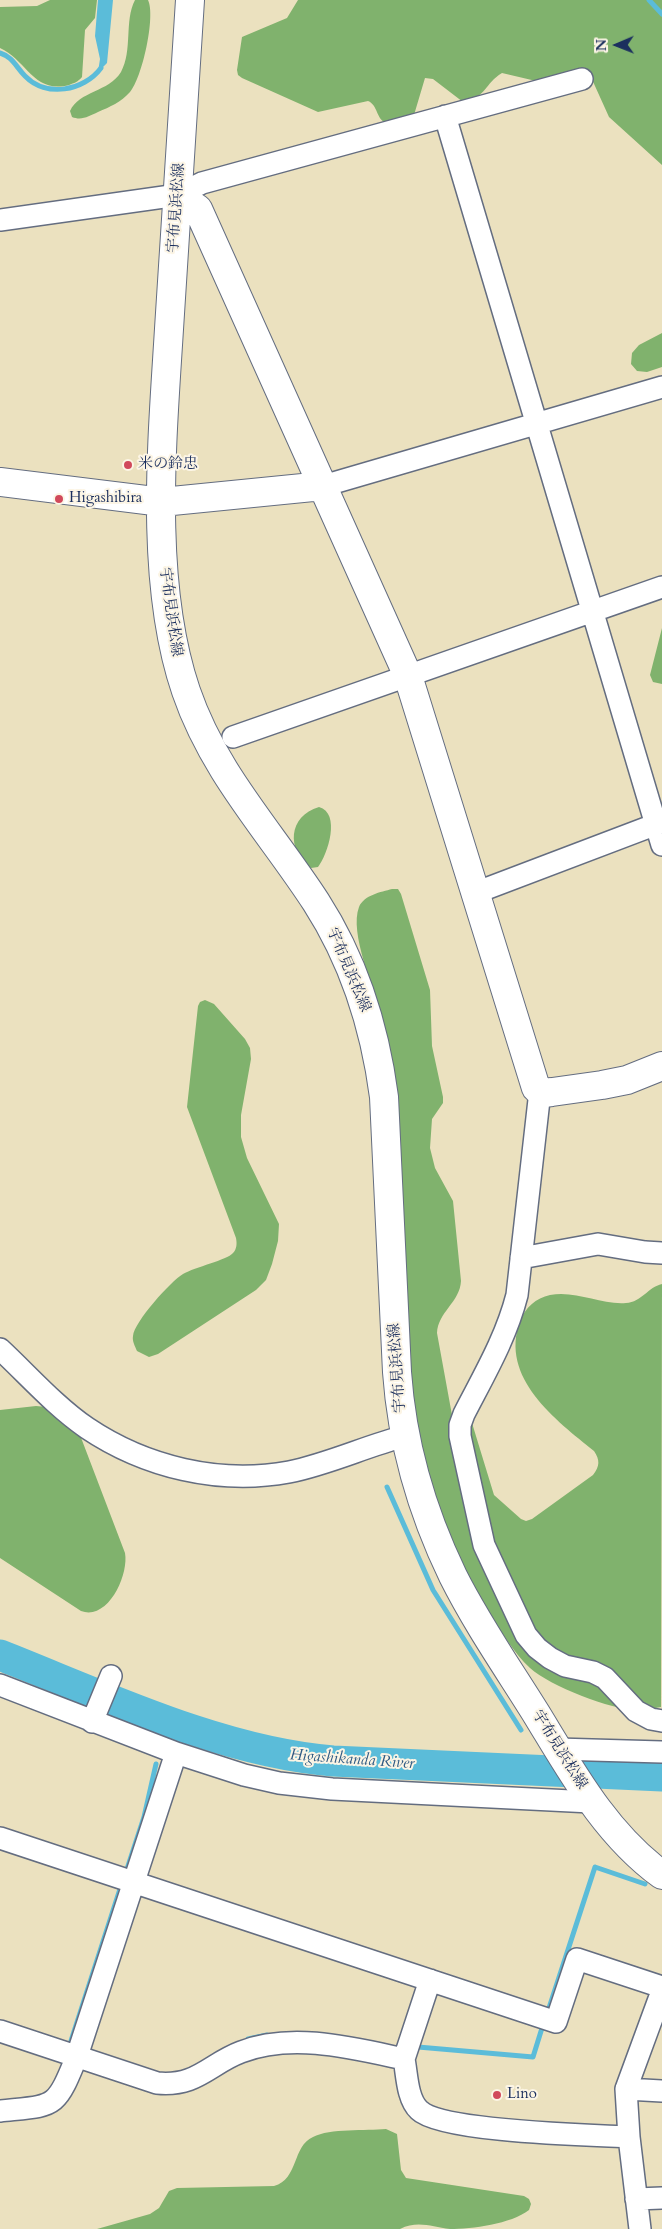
<!DOCTYPE html>
<meta charset="utf-8">
<style>
body{margin:0}
#map{position:relative;width:662px;height:2229px;overflow:hidden;background:#ebe1bf;font-family:Cardo,serif}
canvas{display:block}
.north{position:absolute;left:592px;top:20px;width:50px;height:50px;-webkit-text-stroke:4px #fcf5e5;paint-order:stroke;rotate:269deg;font-size:14px;font-weight:700;line-height:20px;text-align:center;color:#1b2f5e}
.north::after{content:'';display:block;margin:auto;width:18px;height:22px;background:#1b2f5e;clip-path:polygon(50% 0,100% 100%,50% 72%,0 100%)}
</style>
<div id="map">
<canvas width="662" height="2229"></canvas>
<div class="north">N</div>
</div>
<script>
const ctx = document.querySelector('canvas').getContext('2d');
ctx.lineJoin = 'round';
function fill(path, color) { ctx.fillStyle = color; ctx.fill(path, 'evenodd'); }
function stroke(path, color, width, dash) { ctx.strokeStyle = color; ctx.lineWidth = width; ctx.lineCap = dash ? 'butt' : 'round'; ctx.setLineDash(dash || []); ctx.stroke(path); }
function drawText(font, color, halo, rows, align = 'center') {
  ctx.font = font + ' Cardo,"Noto Serif JP",serif'; ctx.lineWidth = 4; ctx.setLineDash([]); ctx.textBaseline = 'middle'; ctx.strokeStyle = halo; ctx.fillStyle = color; for (const [text, x, y, turn = 0] of rows) {
    ctx.save(); ctx.translate(x, y); ctx.rotate((+turn || 0) * Math.PI / 180); ctx.textAlign = isNaN(turn) ? turn : align; if (halo) ctx.strokeText(text, 0, 0); ctx.fillText(text, 0, 0); ctx.restore();
  }
}
const forest = new Path2D(`
 M 50,0 L 97,0 L 95,18 L 85,30 L 82,77 C 78,82 74,83 69,85 C 33,94 27,60 0,48 L 0,7 L 37,6 Z
 M 135,0 L 148,0 C 156,16 142,79 130,92 C 121,102 110,107 98,112 C 89,116 82,121 72,117 L 70,111 C 79,91 109,92 121,72 C 133,50 124,21 135,0 Z
 M 298,0 L 662,0 L 662,165 L 609,117 L 590,75 L 536,81 L 502,73 C 484,84 487,97 463,102 L 433,79 L 425,78 L 414,115 L 386,123 C 376,119 378,105 368,101 L 318,112 L 242,78 L 238,75 L 237,70 L 242,37 L 287,18 Z
 M 662,333 L 662,367 L 647,372 L 637,371 L 631,364 L 632,353 L 639,345 Z
 M 662,628 L 662,684 L 653,682 L 650,675 Z
 M 319,807 C 341,813 328,854 318,867 L 311,868 C 286,850 288,816 319,807 Z
 M 392,889 L 398,889 L 401,894 L 430,990 L 432,1046 L 443,1097 L 443,1103 L 432,1119 L 430,1148 L 435,1168 L 453,1201 L 461,1281 C 460,1302 438,1312 437,1333 L 456,1437 L 469,1423 L 472,1423 L 494,1495 L 521,1519 L 526,1521 L 532,1519 L 593,1475 C 600,1466 600,1460 594,1451 C 556,1420 499,1378 520,1321 C 525,1308 536,1298 550,1295 C 576,1290 601,1305 626,1303 C 642,1302 648,1287 662,1284 L 661,1707 C 654,1708 646,1710 638,1710 C 611,1710 550,1686 530,1668 C 514,1653 502,1633 490,1614 C 444,1539 419,1458 410,1372 L 394,1075 C 391,1054 387,1035 381,1015 C 374,988 349,933 359,907 C 364,895 381,892 392,889 Z
 M 205,1000 L 214,1004 L 245,1039 L 250,1048 L 251,1059 L 241,1115 L 241,1137 L 247,1158 L 279,1224 L 278,1241 L 272,1264 L 266,1280 L 256,1290 L 158,1354 L 149,1357 L 137,1351 C 135,1346 132,1341 133,1336 C 134,1322 171,1281 183,1274 C 195,1267 227,1260 233,1253 C 237,1249 237,1243 236,1238 L 187,1107 L 198,1006 L 200,1002 Z
 M 36,1406 L 47,1407 L 80,1435 L 125,1553 C 129,1575 108,1621 81,1611 L 0,1558 L 0,1410 Z
 M 386,2129 L 397,2134 L 401,2170 L 406,2178 L 524,2196 L 529,2199 L 531,2204 L 529,2210 C 511,2224 472,2229 450,2229 C 432,2227 418,2220 400,2229 L 97,2229 L 150,2214 L 159,2208 L 169,2191 L 177,2188 L 274,2186 C 299,2179 292,2146 313,2137 C 330,2128 366,2131 386,2129 Z`);
const water = new Path2D(`
 M 98,0 L 113,0 L 107,63 L 98,72 L 100,59 L 95,36 Z`);
const stream = new Path2D(`
 M 649,0 L 662,14
 M 0,53 C 13,57 16,67 25,76 C 46,98 84,91 101,68
 M 387,1487 L 433,1590 L 521,1730
 M 520,1770 L 520,1760
 M 127,1869 L 144,1817 L 156,1764
 M 549,2008 L 595,1867 L 645,1884
 M 248,2039 L 267,2035
 M 70,2044 L 120,1889
 M 418,2047 L 533,2057 L 542,2028`);
const river = new Path2D(`
 M 0,1655 C 104,1696 221,1752 333,1761 L 662,1776`);
const street = new Path2D(`
 M 445,116 L 662,845
 M 0,220 L 178,195 L 202,183 L 582,79
 M 323,486 L 662,387
 M 233,737 L 662,587
 M 475,893 L 662,822
 M 540,1091 L 517,1295 C 506,1338 484,1375 464,1414 L 460,1425 L 460,1436 L 484,1545 L 526,1635 L 537,1648 L 550,1658 L 565,1666 L 593,1672 L 605,1678 L 636,1711 L 651,1719 L 662,1721
 M 521,1258 L 598,1244 L 645,1252 L 662,1253
 M 0,1349 C 28,1375 55,1406 87,1428 C 145,1467 219,1485 289,1472 C 329,1464 366,1446 405,1436
 M 0,1685 L 176,1753 L 244,1775 L 279,1783 L 332,1789 L 591,1802
 M 92,1722 L 111,1676
 M 557,1749 L 662,1752
 M 0,1838 L 556,2022 L 577,1959 L 662,1987
 M 0,2031 L 157,2083 C 197,2087 209,2064 241,2052 C 292,2032 353,2048 404,2059 C 407,2074 407,2099 419,2110 C 441,2132 592,2135 629,2137
 M 404,2059 L 430,1980
 M 626,2089 L 662,2091
 M 0,2111 C 56,2105 55,2110 77,2056 L 176,1753
 M 636,2199 L 662,2198
 M 640,2229 L 629,2137 L 626,2089 L 662,1991`);
const secondary = new Path2D(`
 M 190,0 C 183,110 176,220 169,329 C 162,443 149,582 186,691 C 214,773 270,831 316,902 C 354,961 375,1028 384,1097 L 397,1372 C 402,1443 422,1512 453,1576 C 477,1624 509,1670 537,1715 C 573,1774 606,1834 662,1875
 M 178,195 L 198,209 L 408,676 L 536,1088 L 543,1093 L 552,1092 L 602,1085 L 627,1080 L 662,1066
 M 0,482 L 162,502 L 323,486`);
const markers = [
 [128,465,5,"#d1495b"],
 [59,499,5,"#d1495b"],
 [497,2095,5,"#d1495b"]
];
const streetNames = [
 ["宇布見浜松線",177,208,-86],
 ["宇布見浜松線",170,612,82],
 ["宇布見浜松線",348,970,67],
 ["宇布見浜松線",398,1368,-94],
 ["宇布見浜松線",559,1750,58]
];
const poiNames = [
 ["米の鈴忠",138,465],
 ["Higashibira",69,499],
 ["Lino",507,2095]
];
const waterNames = [
 ["Higashikanda River",352,1760,4]
];
fill(forest, '#80b26d');
fill(water, '#5bbcd9');
stroke(stream, '#5bbcd9', 5);
stroke(river, '#5bbcd9', 31);
stroke(street, '#646d80', 24);
stroke(secondary, '#646d80', 30);
stroke(street, '#fff', 21);
stroke(secondary, '#fff', 28);
for (const [x, y, r, color] of markers) { const dot = new Path2D(); dot.arc(x, y, r, 0, 2 * Math.PI); ctx.fillStyle = color; ctx.fill(dot); stroke(dot, '#fcf5e5', 2); }
drawText('15px', '#1b2f5e', '#fcf5e5', streetNames);
drawText('15px', '#1b2f5e', '#fcf5e5', poiNames, 'left');
drawText('italic 16px', '#2e5983', '#fcf5e5', waterNames);
</script>
